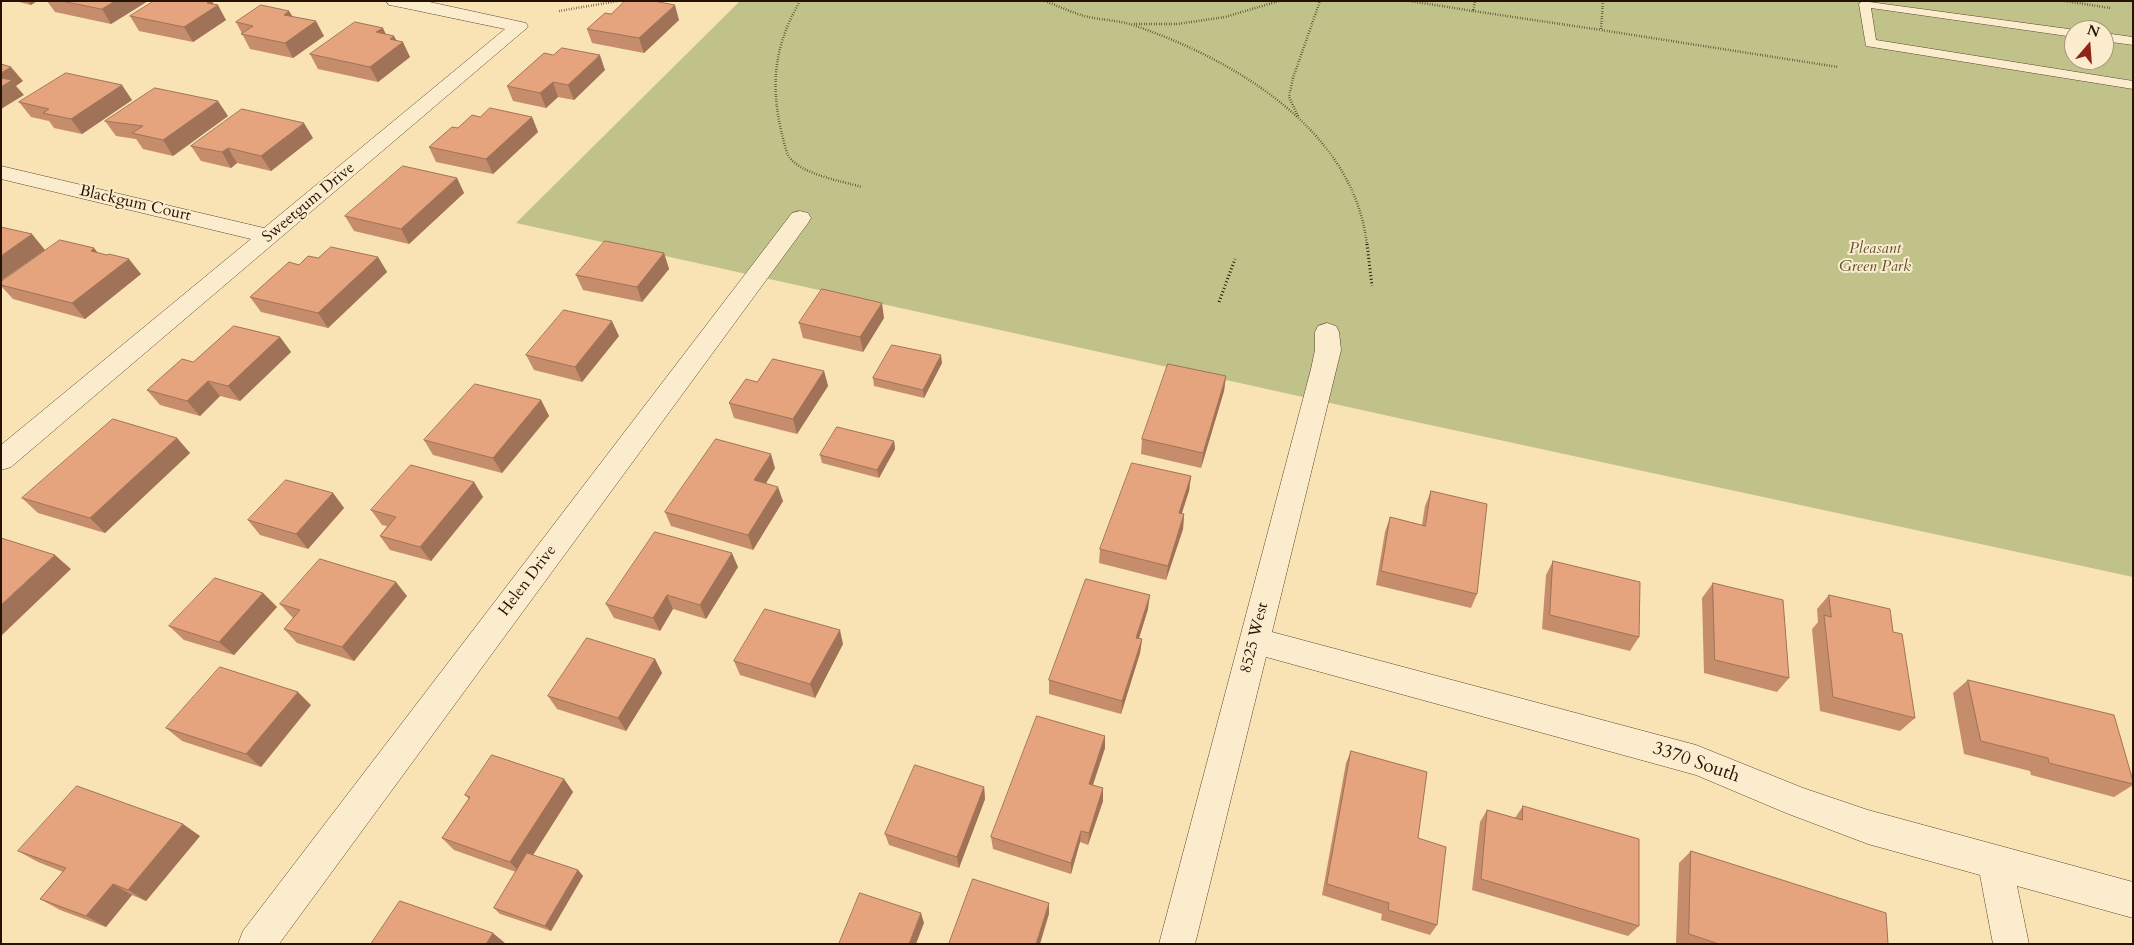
<!DOCTYPE html>
<style>
body{margin:0}
#map{position:relative;width:2134px;height:945px;overflow:hidden;background:#f9e2b4;font-family:Cardo,serif}
canvas{display:block}
.frame{position:absolute;inset:0;border:2px solid #251200;pointer-events:none}
.north{position:absolute;left:2064px;top:20px;width:50px;height:50px;box-sizing:border-box;background:#fbecce;border:1px solid #a5957c;border-radius:50%;rotate:18deg;font-size:14px;font-weight:700;line-height:20px;text-align:center;color:#251200}
.north::after{content:'';display:block;margin:auto;width:18px;height:22px;background:#8f2418;clip-path:polygon(50% 0,100% 100%,50% 72%,0 100%)}
</style>
<div id="map">
<canvas width="2134" height="945"></canvas>
<div class="frame"></div>
<div class="north">N</div>
</div>
<script>
const ctx = document.querySelector('canvas').getContext('2d');
ctx.lineJoin = 'round';
function fill(path, color) { ctx.fillStyle = color; ctx.fill(path, 'evenodd'); }
function stroke(path, color, width, dash) { ctx.strokeStyle = color; ctx.lineWidth = width; ctx.lineCap = dash ? 'butt' : 'round'; ctx.setLineDash(dash || []); ctx.stroke(path); }
function drawText(font, color, halo, rows, align = 'center') {
  ctx.font = font + ' Cardo,serif'; ctx.lineWidth = 4; ctx.setLineDash([]); ctx.textBaseline = 'middle'; ctx.strokeStyle = halo; ctx.fillStyle = color; for (const [text, x, y, turn = 0] of rows) {
    ctx.save(); ctx.translate(x, y); ctx.rotate((+turn || 0) * Math.PI / 180); ctx.textAlign = isNaN(turn) ? turn : align; if (halo) ctx.strokeText(text, 0, 0); ctx.fillText(text, 0, 0); ctx.restore();
  }
}
const green = new Path2D(`
 M 740,1 L 2133,1 L 2133,577 L 1407,420 L 516,223 ZM 2074,30 L 2104,30 L 2104,60 L 2074,60 Z`);
const pathFar1 = new Path2D(`
 M 800,1 C 770,53 770,96 787,153 C 796,174 842,181 862,187
 M 1045,1 C 1058,6 1071,12 1084,16 C 1100,20 1117,20 1133,25 C 1233,59 1354,129 1367,245
 M 1410,1 L 1473,11 L 1475,1
 M 1603,1 L 1601,30 L 1838,67
 M 2065,1 L 2110,8
 M 559,11 L 618,1
 M 1473,11 L 1601,30
 M 1134,24 L 1177,24 L 1225,17 L 1279,1
 M 1298,116 L 1289,97 L 1293,78 L 1320,1`);
const path = new Path2D(`
 M 1367,244 L 1372,286
 M 1219,302 L 1235,259`);
const service = new Path2D(`
 M 1862,1 L 2076,30 L 2074,30 L 2074,37 L 1871,8 L 1876,40 L 2133,81 L 2133,89 L 1866,46 L 1859,4 Z
 M 2104,33 L 2133,37 L 2133,45 L 2104,41 Z`);
const minor = new Path2D(`
 M 386,1 L 425,1 L 526,23 L 528,27 L 11,467 L 1,470 L 1,445 L 251,239 L 1,179 L 1,166 L 264,228 L 505,29 L 395,6 L 389,5 Z
 M 800,211 L 808,213 L 811,218 L 808,223 L 279,944 L 238,944 L 243,931 L 792,213 Z
 M 1327,323 L 1336,326 L 1339,332 L 1341,350 L 1272,632 L 1696,745 L 1803,788 L 1868,810 L 2133,882 L 2133,918 L 2017,886 L 2029,944 L 1993,944 L 1980,875 L 1868,844 L 1786,813 L 1696,775 L 1266,657 L 1195,944 L 1159,944 L 1311,369 L 1315,350 L 1315,332 L 1318,326 Z`);
const wall = new Path2D(`
 M 15,1 L 37,1 L 31,5 Z
 M 47,1 L 148,1 L 111,24 L 55,12 Z
 M 214,5 L 226,20 L 193,42 L 139,31 L 130,16 Z
 M 289,11 L 293,17 L 324,36 L 293,58 L 250,49 L 236,22 Z
 M 611,14 L 679,20 L 644,53 L 592,43 L 587,29 Z
 M 397,41 L 410,57 L 378,82 L 318,69 L 310,54 Z
 M 605,70 L 574,100 L 558,97 L 546,108 L 513,101 L 507,86 Z
 M 132,100 L 82,134 L 54,128 L 49,121 L 31,117 L 19,102 Z
 M 228,116 L 173,156 L 143,149 L 136,139 L 116,136 L 105,121 Z
 M 480,117 L 532,117 L 538,132 L 493,174 L 436,162 L 429,147 L 458,128 Z
 M 313,138 L 271,171 L 237,163 L 231,168 L 201,161 L 191,146 Z
 M 457,178 L 464,193 L 409,244 L 354,231 L 345,216 Z
 M 94,248 L 98,253 L 141,274 L 85,319 L 13,299 L 1,286 L 1,282 Z
 M 664,253 L 669,269 L 642,302 L 583,290 L 576,275 Z
 M 378,257 L 387,272 L 328,328 L 261,312 L 250,297 L 299,265 L 318,258 Z
 M 884,318 L 863,352 L 803,338 L 799,323 Z
 M 619,336 L 582,382 L 534,370 L 526,355 Z
 M 280,337 L 291,352 L 240,401 L 220,396 L 200,416 L 160,405 L 147,390 L 193,362 Z
 M 942,363 L 924,398 L 874,386 L 873,378 Z
 M 824,371 L 828,386 L 797,434 L 734,418 L 729,403 L 757,382 Z
 M 1226,376 L 1224,391 L 1201,468 L 1141,454 L 1142,439 Z
 M 541,400 L 549,416 L 502,473 L 433,455 L 424,440 Z
 M 177,438 L 190,453 L 105,533 L 38,513 L 22,498 Z
 M 894,441 L 895,449 L 879,478 L 822,463 L 820,455 Z
 M 775,468 L 766,483 L 783,501 L 753,550 L 671,526 L 665,512 Z
 M 1191,476 L 1189,491 L 1182,513 L 1184,514 L 1183,529 L 1166,580 L 1099,563 L 1100,549 Z
 M 474,482 L 483,497 L 431,561 L 390,550 L 380,536 L 387,526 L 382,525 L 371,510 Z
 M 1431,491 L 1477,594 L 1471,608 L 1376,585 L 1385,532 L 1390,517 L 1422,525 L 1425,506 Z
 M 333,493 L 344,508 L 308,549 L 260,535 L 248,520 Z
 M 1553,561 L 1639,637 L 1630,651 L 1542,629 L 1546,575 Z
 M 738,567 L 706,619 L 673,609 L 660,631 L 614,618 L 606,604 Z
 M 1713,583 L 1789,678 L 1777,692 L 1704,673 L 1702,598 Z
 M 263,593 L 277,607 L 234,655 L 184,640 L 169,626 Z
 M 1829,595 L 1893,632 L 1915,718 L 1900,731 L 1820,711 L 1812,629 L 1818,622 L 1817,609 Z
 M 407,596 L 354,661 L 297,643 L 284,629 L 293,618 L 280,604 Z
 M 1148,609 L 1139,638 L 1142,639 L 1140,653 L 1121,714 L 1049,694 L 1049,680 Z
 M 843,644 L 815,698 L 740,675 L 734,661 Z
 M 655,659 L 662,673 L 626,731 L 557,709 L 548,696 Z
 M 1968,680 L 2133,781 L 2133,785 L 2114,797 L 2031,775 L 2030,771 L 1964,754 L 1953,693 Z
 M 311,705 L 261,767 L 182,741 L 166,728 Z
 M 1105,736 L 1105,748 L 1093,785 L 1103,801 L 1088,845 L 1080,842 L 1071,874 L 993,849 L 991,837 Z
 M 1351,751 L 1418,838 L 1437,925 L 1430,935 L 1381,920 L 1382,914 L 1322,895 L 1346,763 Z
 M 564,779 L 573,792 L 533,855 L 578,870 L 583,876 L 551,931 L 500,914 L 494,908 L 516,872 L 454,850 L 442,838 L 469,799 L 465,795 Z
 M 984,787 L 985,799 L 959,868 L 889,845 L 885,834 Z
 M 1523,806 L 1639,926 L 1628,936 L 1472,890 L 1480,822 L 1487,810 L 1515,818 Z
 M 200,836 L 146,901 L 132,895 L 106,927 L 60,910 L 40,899 L 63,872 L 38,862 L 18,851 Z
 M 1691,851 L 1888,944 L 1676,944 L 1679,863 Z`);
const shadedWall = new Path2D(`
 M 28,1 L 37,1 L 31,5 Z
 M 115,1 L 148,1 L 111,24 L 102,9 Z
 M 210,1 L 212,1 L 215,7 L 218,5 L 226,20 L 193,42 L 184,27 L 207,3 Z
 M 675,5 L 679,20 L 644,53 L 639,38 Z
 M 289,11 L 297,25 L 284,15 Z
 M 316,21 L 324,36 L 293,58 L 285,43 Z
 M 383,28 L 390,43 L 376,32 Z
 M 394,36 L 399,45 L 403,42 L 410,57 L 378,82 L 370,67 L 390,39 Z
 M 600,55 L 605,70 L 574,100 L 568,85 Z
 M 11,67 L 23,81 L 16,86 L 24,95 L 1,109 L 1,73 Z
 M 553,82 L 558,97 L 546,108 L 540,93 Z
 M 122,85 L 132,100 L 82,134 L 71,119 Z
 M 218,101 L 228,116 L 173,156 L 163,140 Z
 M 532,117 L 538,132 L 493,174 L 486,159 Z
 M 304,123 L 313,138 L 271,171 L 261,156 Z
 M 228,148 L 237,163 L 231,168 L 222,152 Z
 M 457,178 L 464,193 L 409,244 L 401,229 Z
 M 32,234 L 45,250 L 1,281 L 1,256 Z
 M 94,248 L 106,264 L 91,251 Z
 M 664,253 L 669,269 L 642,302 L 637,287 Z
 M 378,257 L 387,272 L 328,328 L 318,313 Z
 M 129,259 L 141,274 L 85,319 L 72,303 Z
 M 882,303 L 884,318 L 863,352 L 860,337 Z
 M 612,321 L 619,336 L 582,382 L 575,367 Z
 M 280,337 L 291,352 L 240,401 L 228,386 Z
 M 941,355 L 942,363 L 924,398 L 923,390 Z
 M 824,371 L 828,386 L 797,434 L 793,419 Z
 M 1226,376 L 1224,391 L 1201,468 L 1203,453 Z
 M 208,381 L 220,396 L 200,416 L 187,401 Z
 M 541,400 L 549,416 L 502,473 L 493,458 Z
 M 177,438 L 190,453 L 105,533 L 90,518 Z
 M 894,441 L 895,449 L 879,478 L 877,470 Z
 M 771,454 L 775,468 L 759,495 L 754,480 Z
 M 1191,476 L 1189,491 L 1177,527 L 1179,513 Z
 M 474,482 L 483,497 L 431,561 L 420,547 Z
 M 778,487 L 783,501 L 753,550 L 748,535 Z
 M 333,493 L 344,508 L 308,549 L 296,534 Z
 M 1184,514 L 1183,529 L 1166,580 L 1168,566 Z
 M 732,553 L 738,567 L 706,619 L 700,605 Z
 M 55,555 L 71,569 L 1,636 L 1,605 Z
 M 396,582 L 407,596 L 354,661 L 342,647 Z
 M 263,593 L 277,607 L 234,655 L 219,642 Z
 M 667,595 L 673,609 L 660,631 L 653,618 Z
 M 1150,595 L 1148,609 L 1135,651 L 1136,638 Z
 M 840,630 L 843,644 L 815,698 L 810,684 Z
 M 1142,639 L 1140,653 L 1121,714 L 1122,701 Z
 M 655,659 L 662,673 L 626,731 L 618,718 Z
 M 298,692 L 311,705 L 261,767 L 246,754 Z
 M 1105,736 L 1105,748 L 1089,796 L 1089,784 Z
 M 564,779 L 573,792 L 521,874 L 510,862 Z
 M 984,787 L 985,799 L 959,868 L 957,857 Z
 M 1103,788 L 1103,801 L 1088,845 L 1089,833 Z
 M 183,824 L 200,836 L 146,901 L 128,890 Z
 M 1081,831 L 1080,842 L 1071,874 L 1071,863 Z
 M 578,870 L 583,876 L 551,931 L 545,926 Z
 M 113,884 L 132,895 L 106,927 L 86,916 Z
 M 1049,903 L 1049,914 L 1040,944 L 1036,944 Z
 M 921,913 L 924,923 L 916,944 L 909,944 Z
 M 493,933 L 505,943 L 504,944 L 486,944 Z`);
const building = new Path2D(`
 M 62,1 L 115,1 L 102,9 Z
 M 154,1 L 210,1 L 207,3 L 218,5 L 184,27 L 130,16 Z
 M 625,1 L 654,1 L 675,5 L 639,38 L 587,29 L 605,13 L 611,14 Z
 M 261,5 L 289,11 L 284,15 L 316,21 L 285,43 L 241,34 L 253,26 L 236,22 Z
 M 355,22 L 383,28 L 376,32 L 394,36 L 390,39 L 403,42 L 370,67 L 310,54 Z
 M 562,48 L 600,55 L 568,85 L 553,82 L 540,93 L 507,86 L 544,53 L 553,55 Z
 M 1,64 L 11,67 L 1,73 Z
 M 66,73 L 122,85 L 71,119 L 43,113 L 49,109 L 19,102 Z
 M 1,78 L 12,80 L 1,87 Z
 M 155,88 L 218,101 L 163,140 L 132,133 L 143,126 L 105,121 Z
 M 490,108 L 532,117 L 486,159 L 429,147 L 452,127 L 458,128 L 472,115 L 480,117 Z
 M 242,109 L 304,123 L 261,156 L 228,148 L 222,152 L 191,146 Z
 M 403,166 L 457,178 L 401,229 L 345,216 Z
 M 1,227 L 32,234 L 1,256 Z
 M 60,240 L 94,248 L 91,251 L 107,255 L 109,254 L 129,259 L 72,303 L 1,285 L 1,282 Z
 M 605,241 L 664,253 L 637,287 L 576,275 Z
 M 331,247 L 378,257 L 318,313 L 250,297 L 289,262 L 299,265 L 308,256 L 318,258 Z
 M 822,289 L 882,303 L 860,337 L 799,323 Z
 M 564,310 L 612,321 L 575,367 L 526,355 Z
 M 234,326 L 280,337 L 228,386 L 208,381 L 187,401 L 147,390 L 182,359 L 193,362 Z
 M 892,345 L 941,355 L 923,390 L 873,378 Z
 M 773,359 L 824,371 L 793,419 L 729,403 L 746,379 L 757,382 Z
 M 1168,364 L 1226,376 L 1203,453 L 1142,439 Z
 M 475,384 L 541,400 L 493,458 L 424,440 Z
 M 113,419 L 177,438 L 90,518 L 22,498 Z
 M 837,427 L 894,441 L 877,470 L 820,455 Z
 M 716,439 L 771,454 L 754,480 L 778,487 L 748,535 L 665,512 Z
 M 1132,463 L 1191,476 L 1179,513 L 1184,514 L 1168,566 L 1100,549 Z
 M 411,465 L 474,482 L 420,547 L 380,536 L 396,517 L 371,510 Z
 M 286,480 L 333,493 L 296,534 L 248,520 Z
 M 1431,491 L 1487,504 L 1477,594 L 1381,571 L 1390,517 L 1425,526 Z
 M 655,532 L 732,553 L 700,605 L 667,595 L 653,618 L 606,604 Z
 M 1,538 L 55,555 L 1,605 Z
 M 320,559 L 396,582 L 342,647 L 284,629 L 300,610 L 280,604 Z
 M 1553,561 L 1640,582 L 1639,637 L 1550,615 Z
 M 215,578 L 263,593 L 219,642 L 169,626 Z
 M 1086,579 L 1150,595 L 1136,638 L 1142,639 L 1122,701 L 1049,680 Z
 M 1713,583 L 1783,600 L 1789,678 L 1715,660 Z
 M 1829,595 L 1890,609 L 1893,632 L 1902,634 L 1915,718 L 1833,697 L 1824,615 L 1831,617 Z
 M 765,609 L 840,630 L 810,684 L 734,661 Z
 M 587,638 L 655,659 L 618,718 L 548,696 Z
 M 220,667 L 298,692 L 246,754 L 166,728 Z
 M 1968,680 L 2114,715 L 2133,781 L 2133,784 L 2049,763 L 2048,758 L 1981,741 Z
 M 1037,716 L 1105,736 L 1089,784 L 1103,788 L 1089,833 L 1081,831 L 1071,863 L 991,837 Z
 M 1351,751 L 1427,772 L 1418,838 L 1446,847 L 1437,925 L 1388,910 L 1389,903 L 1327,884 Z
 M 492,755 L 564,779 L 510,862 L 442,838 L 470,797 L 465,795 Z
 M 915,765 L 984,787 L 957,857 L 885,834 Z
 M 77,786 L 183,824 L 128,890 L 113,884 L 86,916 L 40,899 L 66,868 L 18,851 Z
 M 1523,806 L 1639,839 L 1639,926 L 1481,879 L 1487,810 L 1522,820 Z
 M 1691,851 L 1886,913 L 1888,944 L 1719,944 L 1689,934 Z
 M 527,853 L 578,870 L 545,926 L 494,908 Z
 M 973,879 L 1049,903 L 1036,944 L 949,944 Z
 M 860,893 L 921,913 L 909,944 L 839,944 Z
 M 400,901 L 493,933 L 486,944 L 371,944 Z`);
const streetNames = [
 ["Sweetgum Drive",309,203,-40],
 ["Blackgum Court",135,204,13],
 ["Helen Drive",528,581,-53],
 ["8525 West",1255,638,-76]
];
const parkNames = [
 ["Pleasant",1875,249],
 ["Green Park",1875,267]
];
const nearStreetnames = [
 ["3370 South",1696,763,19]
];
fill(green, '#c1c28a');
stroke(service, '#5a462d', 1);
stroke(minor, '#5a462d', 1);
stroke(pathFar1, '#251200', 2.5, [0.5, 2]);
stroke(path, '#251200', 3, [1, 2.5]);
fill(service, '#fbecce');
fill(minor, '#fbecce');
fill(wall, '#c58d6c');
fill(shadedWall, '#a07358');
fill(building, '#e5a47d');
stroke(building, '#a07358', 1);
drawText('16px', '#251200', '#fbecce', streetNames);
drawText('italic 16px', '#5c5030', '#fbecce', parkNames);
drawText('19px', '#251200', '#fbecce', nearStreetnames);
</script>
